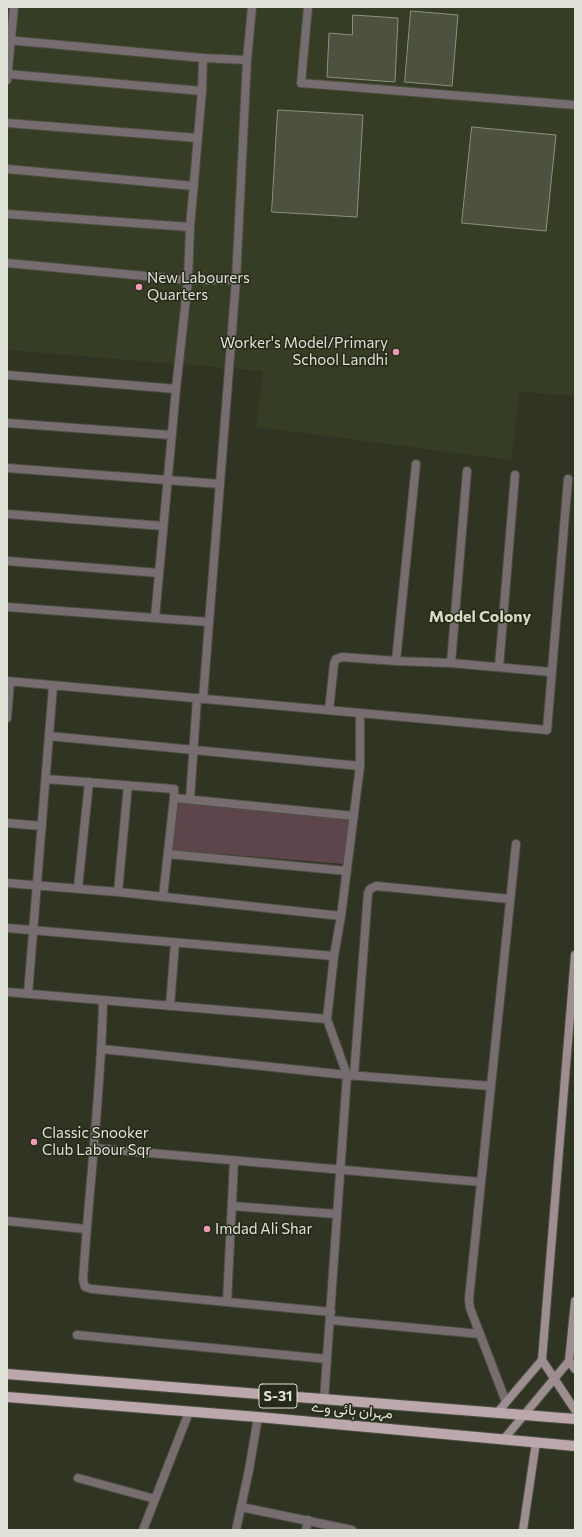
<!DOCTYPE html>
<meta charset="utf-8">
<style>
body{margin:0}
#map{position:relative;width:582px;height:1537px;overflow:hidden;background:#2f3423;font-family:Commissioner,sans-serif}
canvas{display:block}
.frame{position:absolute;inset:0;border:8px solid #dfe2d7;pointer-events:none}
</style>
<div id="map">
<canvas width="582" height="1537"></canvas>
<div class="frame"></div>
</div>
<script>
const ctx = document.querySelector('canvas').getContext('2d');
ctx.lineJoin = 'round';
function fill(path, color) { ctx.fillStyle = color; ctx.fill(path, 'evenodd'); }
function stroke(path, color, width, dash) { ctx.strokeStyle = color; ctx.lineWidth = width; ctx.lineCap = dash ? 'butt' : 'round'; ctx.setLineDash(dash || []); ctx.stroke(path); }
function drawText(font, color, halo, rows, align = 'center') {
  ctx.font = font + ' Commissioner,Vazirmatn,sans-serif'; ctx.lineWidth = 3; ctx.setLineDash([]); ctx.textBaseline = 'middle'; ctx.strokeStyle = halo; ctx.fillStyle = color; for (const [text, x, y, turn = 0] of rows) {
    ctx.save(); ctx.translate(x, y); ctx.rotate((+turn || 0) * Math.PI / 180); ctx.textAlign = isNaN(turn) ? turn : align; if (halo) ctx.strokeText(text, 0, 0); ctx.fillText(text, 0, 0); ctx.restore();
  }
}
const built = new Path2D(`
 M 7,7 L 575,7 L 575,396 L 520,392 L 511,460 L 256,427 L 263,371 L 7,350 Z`);
const green = new Path2D(`
 M 176,801 L 349,820 L 344,864 L 172,850 Z`);
const building = new Path2D(`
 M 411,11 L 458,15 L 452,86 L 405,82 Z
 M 353,15 L 398,18 L 395,82 L 327,77 L 329,33 L 352,35 Z
 M 278,110 L 363,115 L 357,217 L 272,212 Z
 M 472,127 L 556,135 L 546,231 L 462,223 Z`);
const street = new Path2D(`
 M 308,7 L 301,83 L 575,105
 M 7,40 L 203,58 L 247,60
 M 7,74 L 202,91
 M 7,80 L 14,7
 M 7,123 L 198,138
 M 7,169 L 194,186
 M 7,214 L 190,227
 M 7,263 L 188,280 L 236,280
 M 7,375 L 176,389
 M 7,423 L 171,435
 M 416,464 L 396,661 L 451,663 L 551,672
 M 7,468 L 220,484
 M 7,514 L 163,526
 M 7,561 L 159,573
 M 7,607 L 209,622
 M 155,618 L 176,389 L 188,280 L 190,227 L 202,91 L 203,58
 M 451,663 L 467,471
 M 499,667 L 515,475
 M 7,681 L 547,730 L 568,479
 M 203,699 L 236,280 L 247,60 L 252,7
 M 329,710 L 334,664 L 336,659 L 342,657 L 396,661
 M 7,718 L 10,682
 M 49,736 L 360,766
 M 46,779 L 174,789 L 174,798
 M 190,799 L 197,698
 M 7,823 L 42,826
 M 168,854 L 347,871
 M 7,883 L 118,892 L 341,916
 M 78,888 L 89,782
 M 118,892 L 128,785
 M 163,897 L 174,798 L 354,816
 M 7,928 L 334,956
 M 7,992 L 327,1019
 M 28,994 L 53,686
 M 103,1001 C 101,1094 89,1187 83,1280 L 85,1287 L 92,1289 L 331,1312
 M 170,1006 L 175,943
 M 102,1049 L 347,1075 L 491,1086
 M 354,1075 L 368,893 L 370,889 L 376,886 L 510,899
 M 93,1148 L 481,1182
 M 232,1206 L 336,1214
 M 7,1221 L 86,1229
 M 227,1302 L 234,1161
 M 330,1320 L 480,1334
 M 77,1335 L 327,1359
 M 324,1400 L 347,1075 L 327,1019 L 334,956 L 341,916 L 360,766 L 360,713
 M 506,1402 L 470,1308 L 469,1299 L 516,844
 M 78,1478 L 155,1499
 M 241,1507 L 352,1530
 M 143,1530 L 189,1412
 M 236,1530 L 249,1470 L 258,1417
 M 306,1530 L 308,1520`);
const secondary = new Path2D(`
 M 575,955 L 542,1360 L 575,1410
 M 569,1361 L 575,1369
 M 497,1413 L 542,1360
 M 504,1439 L 569,1361 L 575,1301
 M 523,1530 L 536,1442`);
const primary = new Path2D(`
 M 7,1374 L 575,1419
 M 7,1397 L 258,1417 L 575,1446`);
const markers = [
 [139,287,4,"#f09ab5"],
 [396,352,4,"#f09ab5"],
 [34,1142,4,"#f09ab5"],
 [207,1229,4,"#f09ab5"]
];
const shields = [
 [278,1396,38]
];
const shieldNames = [
 ["S-31",278,1396]
];
const poiNames = [
 ["New Labourers",147,278],
 ["Quarters",147,295],
 ["Worker's Model/Primary",388,343,"right"],
 ["School Landhi",388,360,"right"],
 ["Classic Snooker",42,1133],
 ["Club Labour Sqr",42,1150],
 ["Imdad Ali Shar",215,1229]
];
const streetNames = [
 ["مہران ہائی وے",352,1410,5]
];
const neighbourhoodNames = [
 ["Model Colony",480,617]
];
fill(built, '#363d25');
fill(green, '#5e454c');
fill(building, '#4d5240');
stroke(building, '#8b927e', 1);
stroke(street, '#4b5040', 10);
stroke(secondary, '#4b5040', 10);
stroke(primary, '#4b5040', 12);
stroke(street, '#776d70', 8);
stroke(secondary, '#9e8e92', 8);
stroke(primary, '#bca7ad', 10);
for (const [x, y, r, color] of markers) { const dot = new Path2D(); dot.arc(x, y, r, 0, 2 * Math.PI); ctx.fillStyle = color; ctx.fill(dot); stroke(dot, '#252a19', 1.5); }
for (const [x, y, w] of shields) { const box = new Path2D(); box.roundRect(x - w / 2, y - 12, w, 24, 3); ctx.fillStyle = '#252a19'; ctx.fill(box); stroke(box, '#dfe2d7', 1); }
drawText('bold 14px', '#dfe2d7', null, shieldNames);
drawText('15px', '#dfe2d7', '#252a19', poiNames, 'left');
drawText('15px', '#dfe2d7', '#252a19', streetNames);
drawText('bold 16px', '#d5dcc6', '#252a19', neighbourhoodNames);
</script>
